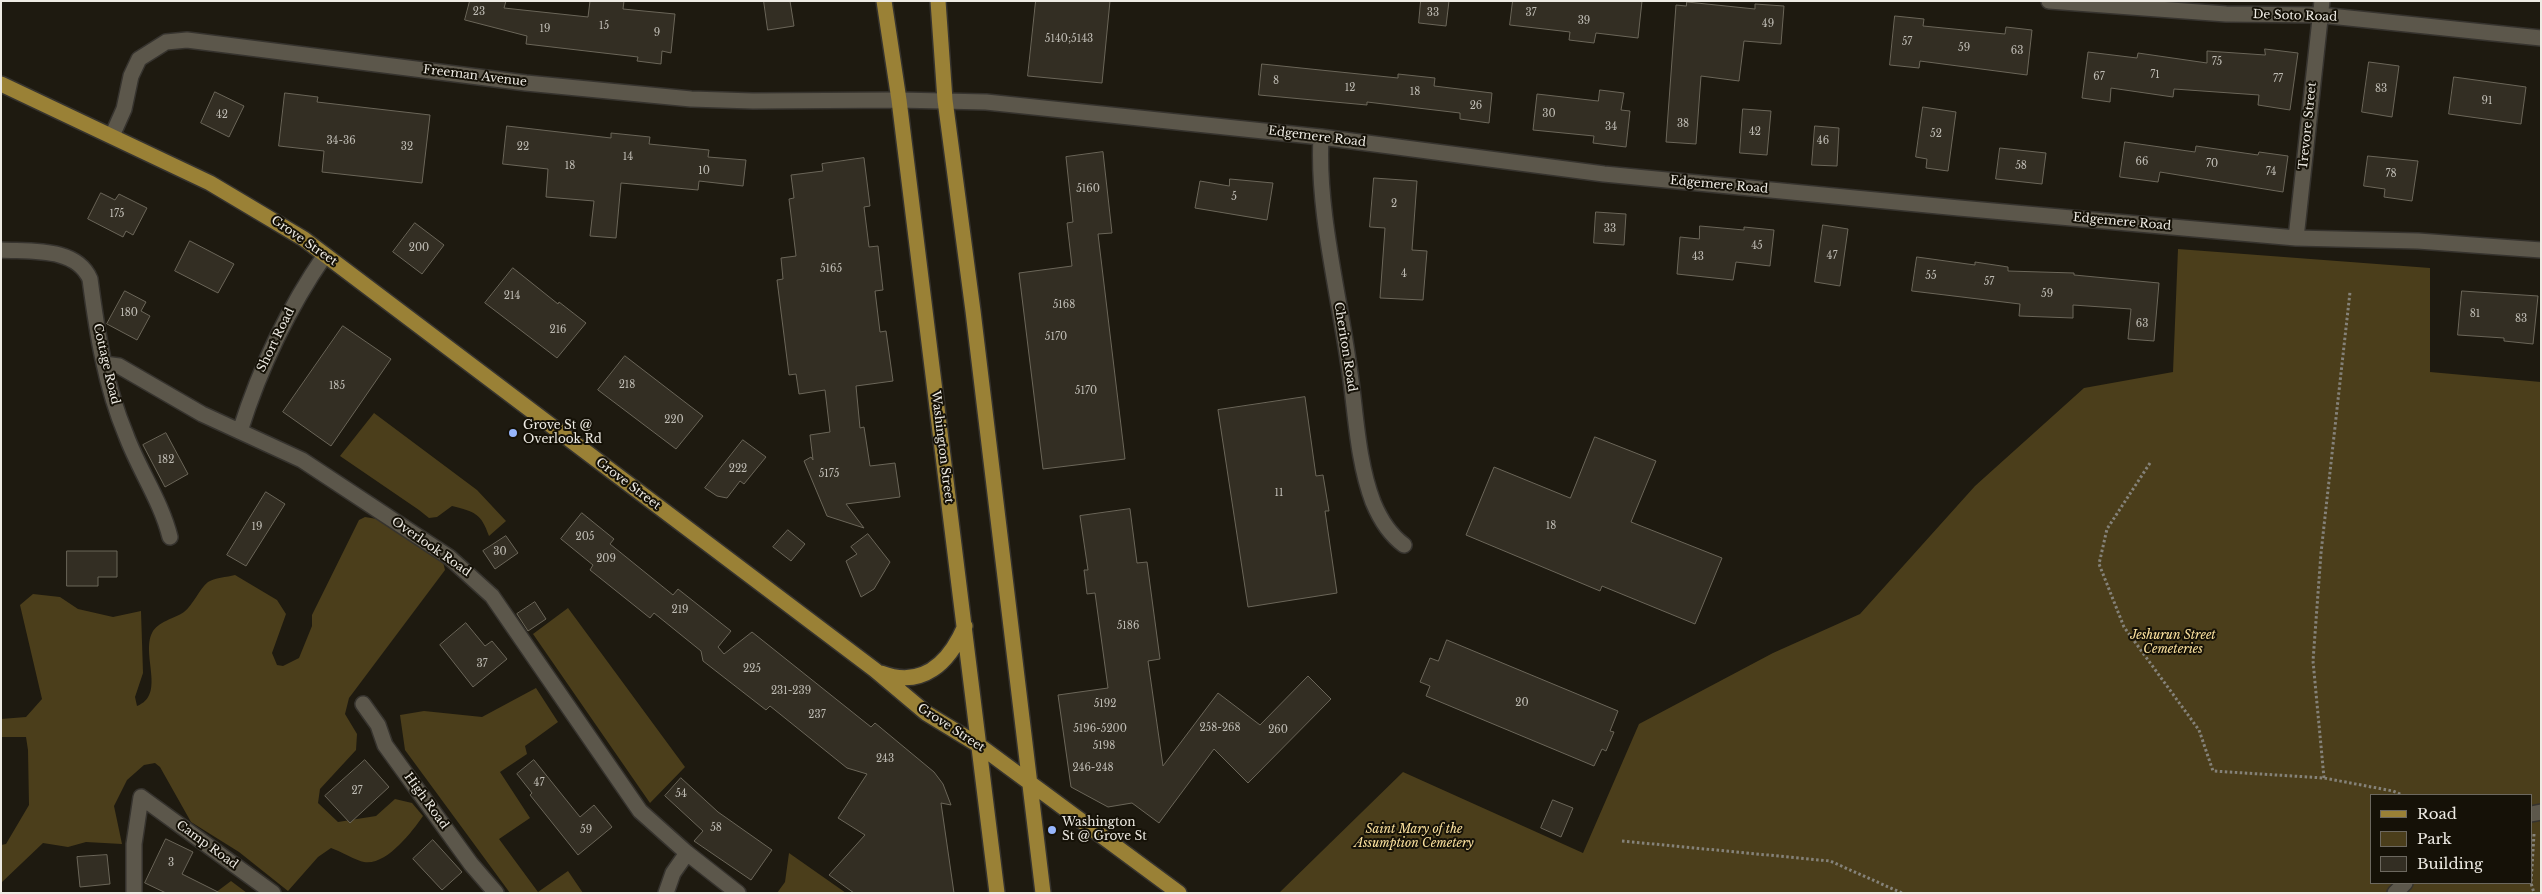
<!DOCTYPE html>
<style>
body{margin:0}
#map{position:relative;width:2542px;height:894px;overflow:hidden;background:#1e1a10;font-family:"Libre Baskerville",serif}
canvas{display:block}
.frame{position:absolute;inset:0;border:2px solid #eeebe4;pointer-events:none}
.legend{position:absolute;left:2370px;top:794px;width:162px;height:90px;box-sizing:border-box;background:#151107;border:1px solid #6c685f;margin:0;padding:6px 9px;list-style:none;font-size:15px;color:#eeebe4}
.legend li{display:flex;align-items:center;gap:10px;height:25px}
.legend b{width:25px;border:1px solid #6c685f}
</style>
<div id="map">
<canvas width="2542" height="894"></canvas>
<div class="frame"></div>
<ul class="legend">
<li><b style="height:6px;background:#9a8136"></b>Road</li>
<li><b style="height:14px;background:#4b3e1b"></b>Park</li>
<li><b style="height:14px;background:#332e23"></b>Building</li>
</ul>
</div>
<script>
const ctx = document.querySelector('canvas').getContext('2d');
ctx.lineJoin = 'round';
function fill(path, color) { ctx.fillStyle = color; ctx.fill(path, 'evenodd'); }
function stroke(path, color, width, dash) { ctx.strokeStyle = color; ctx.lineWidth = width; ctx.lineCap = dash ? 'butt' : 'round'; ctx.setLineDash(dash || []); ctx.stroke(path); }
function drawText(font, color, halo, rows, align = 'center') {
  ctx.font = font + ' "Libre Baskerville",serif'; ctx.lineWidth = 4; ctx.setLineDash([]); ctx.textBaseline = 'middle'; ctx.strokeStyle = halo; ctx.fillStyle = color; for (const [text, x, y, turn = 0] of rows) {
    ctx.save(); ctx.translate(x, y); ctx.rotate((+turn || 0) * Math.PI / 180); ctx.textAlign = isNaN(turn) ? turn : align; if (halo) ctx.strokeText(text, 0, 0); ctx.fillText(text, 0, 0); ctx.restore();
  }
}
const green = new Path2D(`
 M 2178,249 L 2430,268 L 2430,372 L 2541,382 L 2541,893 L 1279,893 L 1403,772 L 1583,853 L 1639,724 L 1773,653 L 1860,614 L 1975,486 L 2084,388 L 2173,372 ZM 2371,795 L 2531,795 L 2531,883 L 2371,883 Z
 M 374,413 L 477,490 L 506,521 L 489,536 C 481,513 475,512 452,506 L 437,517 L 429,518 L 419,510 L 340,456 Z
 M 365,517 L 377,519 L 434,554 L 443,562 L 445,570 L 349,698 L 345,714 L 357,734 L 356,750 L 320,789 L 318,803 L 338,822 L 376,816 L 395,799 L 412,803 L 423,816 C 412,832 386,866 364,862 C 357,861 340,851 331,848 L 318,857 L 288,891 L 239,852 L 191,822 L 160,767 L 155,763 L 144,765 L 127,780 L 114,806 L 122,844 L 86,842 L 68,847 L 43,843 L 1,883 L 1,845 L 6,844 L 29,805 L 28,750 L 26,737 L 1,737 L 1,719 L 26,717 L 42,699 L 20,605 L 33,594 L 60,597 L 78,609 L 113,617 L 141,611 L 143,673 L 135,697 L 137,706 C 166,695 141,655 152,633 C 158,621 174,619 184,612 C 193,605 200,588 208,582 C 214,578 227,577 235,575 L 277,600 L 286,614 L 272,653 L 277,665 L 283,666 L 299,658 L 312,626 L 312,615 L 359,520 Z
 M 568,608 L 685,767 L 650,803 L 533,634 Z
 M 536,688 L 558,722 L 525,746 L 527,754 L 500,772 L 530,818 L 499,839 L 538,892 L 568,871 L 583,893 L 510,893 L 405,750 L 400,715 L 424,711 L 482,717 Z
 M 789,853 L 846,893 L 777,893 L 785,882 Z
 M 231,881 L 247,893 L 215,893 Z`);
const building = new Path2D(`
 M 470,1 L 506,1 L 504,8 L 588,17 L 590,1 L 624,1 L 623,9 L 675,14 L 671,53 L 662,51 L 661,64 L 637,61 L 638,57 L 526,44 L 527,36 L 465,20 Z
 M 764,1 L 790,1 L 794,26 L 768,30 Z
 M 1036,1 L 1110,1 L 1102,83 L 1028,76 Z
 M 1421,1 L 1449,1 L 1446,26 L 1419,23 Z
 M 1513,1 L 1642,1 L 1638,38 L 1596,33 L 1594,43 L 1569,40 L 1570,32 L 1510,25 Z
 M 1687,2 L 1755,9 L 1755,4 L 1784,6 L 1781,44 L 1744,41 L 1739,81 L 1701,76 L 1696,144 L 1666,142 L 1676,5 L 1686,6 Z
 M 1895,16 L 1924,19 L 1923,26 L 2005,34 L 2006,27 L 2032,30 L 2027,75 L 1920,61 L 1919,68 L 1890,65 Z
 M 2265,49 L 2298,53 L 2290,110 L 2258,105 L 2259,95 L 2174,89 L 2173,97 L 2111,88 L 2110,102 L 2082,98 L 2088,52 L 2137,58 L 2138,53 L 2207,63 L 2207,51 L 2265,55 Z
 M 2369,62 L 2399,66 L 2392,117 L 2362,112 Z
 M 1262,64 L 1398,78 L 1398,74 L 1435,78 L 1434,86 L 1492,93 L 1489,123 L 1460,119 L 1460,113 L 1367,102 L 1367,105 L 1259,95 Z
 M 2454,77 L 2526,87 L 2521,124 L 2449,114 Z
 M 1600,90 L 1624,93 L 1621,110 L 1630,111 L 1626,147 L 1593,143 L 1594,136 L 1533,130 L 1537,94 L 1598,101 Z
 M 215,92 L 244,106 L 229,137 L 201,123 Z
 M 285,93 L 318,97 L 317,102 L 430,115 L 422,183 L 322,172 L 324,151 L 279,146 Z
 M 1923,107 L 1956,112 L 1948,171 L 1926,168 L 1927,159 L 1916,157 Z
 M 1743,109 L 1771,111 L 1767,155 L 1740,153 Z
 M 507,126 L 611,138 L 611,133 L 650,137 L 649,144 L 709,150 L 708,157 L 746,160 L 743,186 L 699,181 L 698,190 L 621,183 L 616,238 L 590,236 L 594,201 L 546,197 L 548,169 L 503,164 Z
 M 1815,126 L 1839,128 L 1837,166 L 1812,165 Z
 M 2125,142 L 2195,152 L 2196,146 L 2258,155 L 2259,152 L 2288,156 L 2283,192 L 2160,172 L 2158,182 L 2120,177 Z
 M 2000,148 L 2046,153 L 2042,184 L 1996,179 Z
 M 1103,152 L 1112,233 L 1098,234 L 1125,459 L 1043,469 L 1019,273 L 1072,266 L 1067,223 L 1073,222 L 1066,157 Z
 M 2368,156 L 2418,161 L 2412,201 L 2384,197 L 2385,189 L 2364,186 Z
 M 864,158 L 870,206 L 864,207 L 869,247 L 878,246 L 883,290 L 875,291 L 880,332 L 886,331 L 893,381 L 856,386 L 860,428 L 864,427 L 870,466 L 895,463 L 900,497 L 846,504 L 864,528 L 827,516 L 804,461 L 811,457 L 813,460 L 810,435 L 830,432 L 825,390 L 799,394 L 796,374 L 789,375 L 777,280 L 783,279 L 781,258 L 796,256 L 789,199 L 794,198 L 791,175 L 823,171 L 822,164 Z
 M 1374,178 L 1417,181 L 1412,250 L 1427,251 L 1423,300 L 1380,298 L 1385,228 L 1370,227 Z
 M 1230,179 L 1273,183 L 1267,220 L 1195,208 L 1200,181 L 1229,186 Z
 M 101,193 L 115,200 L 119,194 L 147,208 L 133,235 L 126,231 L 123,237 L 88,219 Z
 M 1596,212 L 1626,214 L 1624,245 L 1594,243 Z
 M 415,223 L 444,245 L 422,274 L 393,252 Z
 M 1823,225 L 1848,229 L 1840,286 L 1815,282 Z
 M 1700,226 L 1744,230 L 1744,227 L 1774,230 L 1770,266 L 1736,262 L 1733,280 L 1677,274 L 1680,237 L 1699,239 Z
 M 190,241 L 234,264 L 218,293 L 175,271 Z
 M 1917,257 L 1975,265 L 1975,262 L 2008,267 L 2008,271 L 2074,273 L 2074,275 L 2159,283 L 2154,341 L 2128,339 L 2131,309 L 2073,305 L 2073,318 L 2019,316 L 2020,304 L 1912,291 Z
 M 513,268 L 558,304 L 559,302 L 586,323 L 557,358 L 485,303 Z
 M 125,291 L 146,302 L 141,311 L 150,316 L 137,340 L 107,324 Z
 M 2462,291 L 2538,296 L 2533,344 L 2504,341 L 2504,338 L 2458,335 Z
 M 343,326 L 391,359 L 331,446 L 283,412 Z
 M 625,356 L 703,416 L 676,449 L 598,390 Z
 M 1305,397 L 1316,476 L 1323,475 L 1329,511 L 1325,511 L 1337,593 L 1248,607 L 1218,410 Z
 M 166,433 L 188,474 L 165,487 L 143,445 Z
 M 1595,437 L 1656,461 L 1631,522 L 1722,558 L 1695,624 L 1602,586 L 1600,591 L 1466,535 L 1494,467 L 1570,498 Z
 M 743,440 L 766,457 L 744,484 L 740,481 L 727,498 L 717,496 L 705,488 Z
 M 266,492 L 285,504 L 246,566 L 227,555 Z
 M 1130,509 L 1137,563 L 1147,562 L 1160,659 L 1148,661 L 1163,766 L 1218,693 L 1260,725 L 1308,676 L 1331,699 L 1248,783 L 1214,749 L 1159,823 L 1132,803 L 1108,807 L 1071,787 L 1058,695 L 1108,688 L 1095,593 L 1087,594 L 1084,570 L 1088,570 L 1080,516 Z
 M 582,513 L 614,539 L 610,544 L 673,595 L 678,589 L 731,631 L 718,647 L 724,654 L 752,632 L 871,727 L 875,723 L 934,772 L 943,784 L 951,805 L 941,803 L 954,893 L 854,893 L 829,875 L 865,835 L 838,818 L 867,774 L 847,768 L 770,706 L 766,710 L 703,661 L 701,651 L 654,613 L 650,618 L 590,570 L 593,565 L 561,539 Z
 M 788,530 L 805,544 L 791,561 L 773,547 Z
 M 868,534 L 890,562 L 874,589 L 861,597 L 846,561 L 857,554 L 851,547 Z
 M 506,536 L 518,553 L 495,569 L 483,551 Z
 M 67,551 L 117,551 L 117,577 L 98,577 L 98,586 L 67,586 Z
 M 535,602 L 546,619 L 528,631 L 517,614 Z
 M 466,623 L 485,646 L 492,641 L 507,659 L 473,687 L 440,645 Z
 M 1447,640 L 1618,711 L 1610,731 L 1614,732 L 1606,751 L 1602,749 L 1594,766 L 1426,696 L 1430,686 L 1420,682 L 1430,658 L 1438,661 Z
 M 365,760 L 389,787 L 350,823 L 325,796 Z
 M 534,760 L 580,817 L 594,805 L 612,827 L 578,855 L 530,795 L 532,793 L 517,774 Z
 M 681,778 L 718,812 L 772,850 L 751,880 L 694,841 L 703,831 L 665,796 Z
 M 1553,800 L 1573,808 L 1561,837 L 1541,828 Z
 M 166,839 L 193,852 L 182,874 L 220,893 L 166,893 L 145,883 Z
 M 433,840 L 462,872 L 442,890 L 413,859 Z
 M 107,855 L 110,884 L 80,887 L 77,857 Z`);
const path = new Path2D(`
 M 2150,463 L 2107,529 L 2099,564 L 2124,627 L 2199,730 L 2213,771 L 2324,778 L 2393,791 L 2402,795
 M 2324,778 L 2313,661 L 2321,553 L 2350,292
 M 2534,834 L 2531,883 L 2534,893
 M 1622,841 L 1830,861 L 1902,893`);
const minor = new Path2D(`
 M 2049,1 L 2226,14 L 2320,15 L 2541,38
 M 112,136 L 124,109 L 131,76 L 139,59 L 166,42 L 187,40 L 526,83 L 691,99 L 753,101 L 899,100 L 986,102 L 1321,137 L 1604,174 L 1959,208 L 2296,238 L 2418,241 L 2541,250
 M 1321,137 C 1317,208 1338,290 1348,360 C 1356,407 1356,457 1373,502 C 1380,519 1389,534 1404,545
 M 2296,238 L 2322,1
 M 1,250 C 31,252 76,247 90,279 C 97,332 105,385 126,435 C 139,470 161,501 170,537
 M 104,364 L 119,366 L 202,414 L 302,460 L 449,557 L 492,596 L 640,811 L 687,853 L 738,893
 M 240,431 C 260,368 287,310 325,255
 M 363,704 L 378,725 L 385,745 L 471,864 L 496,893
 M 2531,814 L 2541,812
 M 134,893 L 134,844 L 141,797 L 273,893
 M 666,893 L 673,873 L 687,853
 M 2395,893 L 2405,883`);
const major = new Path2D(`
 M 884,1 L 899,100 L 997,893
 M 938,1 L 945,100 L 973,311 L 1043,893
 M 1,84 L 210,183 L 304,239 L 875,670 L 926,713 L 980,746 L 1179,893
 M 881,673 C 923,689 949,663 965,626`);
const markers = [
 [513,433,5,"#97b6fd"],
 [1052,830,5,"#97b6fd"]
];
const numberNames = [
 ["23",479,12],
 ["33",1433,13],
 ["37",1531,13],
 ["39",1584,21],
 ["49",1768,24],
 ["15",604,26],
 ["19",545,29],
 ["9",657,33],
 ["5140;5143",1069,39],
 ["57",1907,42],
 ["59",1964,48],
 ["63",2017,51],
 ["75",2217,62],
 ["71",2155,75],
 ["67",2099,77],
 ["77",2278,79],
 ["8",1276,81],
 ["12",1350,88],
 ["83",2381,89],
 ["18",1415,92],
 ["91",2487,101],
 ["26",1476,106],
 ["30",1549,114],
 ["42",222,115],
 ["38",1683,124],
 ["34",1611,127],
 ["42",1755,132],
 ["52",1936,134],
 ["34-36",341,141],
 ["46",1823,141],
 ["32",407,147],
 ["22",523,147],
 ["14",628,157],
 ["66",2142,162],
 ["70",2212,164],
 ["18",570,166],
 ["58",2021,166],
 ["10",704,171],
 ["74",2271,172],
 ["78",2391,174],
 ["5160",1088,189],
 ["5",1234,197],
 ["2",1394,204],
 ["175",117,214],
 ["33",1610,229],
 ["45",1757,246],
 ["200",419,248],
 ["47",1832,256],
 ["43",1698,257],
 ["5165",831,269],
 ["4",1404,274],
 ["55",1931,276],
 ["57",1989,282],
 ["59",2047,294],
 ["214",512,296],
 ["5168",1064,305],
 ["180",129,313],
 ["81",2475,314],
 ["83",2521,319],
 ["63",2142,324],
 ["216",558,330],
 ["5170",1056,337],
 ["218",627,385],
 ["185",337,386],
 ["5170",1086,391],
 ["220",674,420],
 ["182",166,460],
 ["222",738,469],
 ["5175",829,474],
 ["11",1279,493],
 ["18",1551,526],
 ["19",257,527],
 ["205",585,537],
 ["30",500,552],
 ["209",606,559],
 ["219",680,610],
 ["5186",1128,626],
 ["37",482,664],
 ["225",752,669],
 ["231-239",791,691],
 ["20",1522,703],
 ["5192",1105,704],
 ["237",817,715],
 ["258-268",1220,728],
 ["5196-5200",1100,729],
 ["260",1278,730],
 ["5198",1104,746],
 ["243",885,759],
 ["246-248",1093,768],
 ["47",539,783],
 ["27",357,791],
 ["54",681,794],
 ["58",716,828],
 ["59",586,830],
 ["3",171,863]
];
const streetNames = [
 ["De Soto Road",2295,16,2],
 ["Freeman Avenue",475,76,7],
 ["Trevore Street",2308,126,-84],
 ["Edgemere Road",1317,137,7],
 ["Edgemere Road",1719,185,5],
 ["Edgemere Road",2122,222,5],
 ["Grove Street",304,241,35],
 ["Short Road",276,340,-64],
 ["Cheriton Road",1345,347,81],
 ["Cottage Road",106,364,77],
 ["Washington Street",942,447,83],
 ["Grove Street",628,484,37],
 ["Overlook Road",431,547,35],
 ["Grove Street",951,728,33],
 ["High Road",426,801,54],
 ["Camp Road",207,845,36]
];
const poiNames = [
 ["Grove St @",523,426],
 ["Overlook Rd",523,440],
 ["Washington",1062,823],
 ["St @ Grove St",1062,837]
];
const parkNames = [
 ["Jeshurun Street",2173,636],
 ["Cemeteries",2173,650],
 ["Saint Mary of the",1414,830],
 ["Assumption Cemetery",1414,844]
];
fill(green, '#4b3e1b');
fill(building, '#332e23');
stroke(building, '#6b6659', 1);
stroke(minor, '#36332e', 18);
stroke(major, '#36332e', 18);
stroke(path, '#858279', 3, [2.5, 2.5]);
stroke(minor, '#5c574b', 15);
stroke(major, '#9a8136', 15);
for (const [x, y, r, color] of markers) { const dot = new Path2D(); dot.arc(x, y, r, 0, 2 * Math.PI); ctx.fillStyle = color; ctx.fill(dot); stroke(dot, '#151107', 2); }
drawText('10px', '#bfbcb4', null, numberNames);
drawText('12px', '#eeebe4', '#151107', streetNames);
drawText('12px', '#eeebe4', '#151107', poiNames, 'left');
drawText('italic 12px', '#fbe19e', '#151107', parkNames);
</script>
